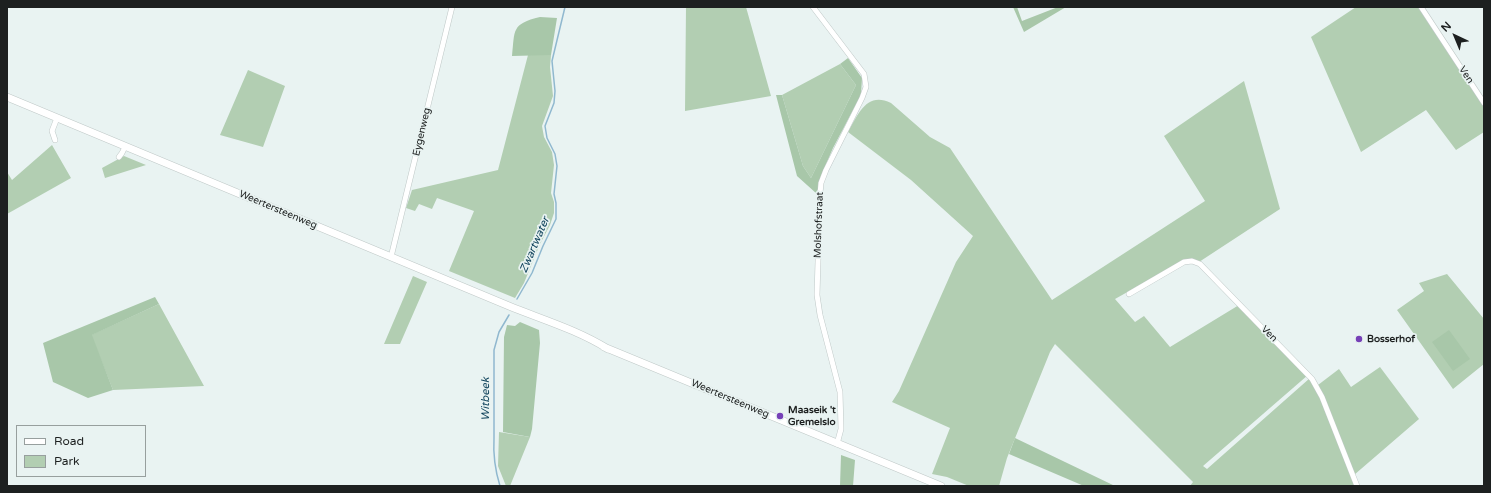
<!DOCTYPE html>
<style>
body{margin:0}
#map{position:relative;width:1491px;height:493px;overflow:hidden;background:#e9f3f2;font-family:"Varela Round",sans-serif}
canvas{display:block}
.frame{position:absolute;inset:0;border:8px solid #1d2020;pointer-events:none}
.legend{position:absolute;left:16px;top:425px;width:130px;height:52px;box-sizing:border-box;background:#e9f3f2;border:1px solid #979f9e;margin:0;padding:5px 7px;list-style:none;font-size:12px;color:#1d2020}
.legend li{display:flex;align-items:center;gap:8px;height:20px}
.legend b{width:20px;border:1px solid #979f9e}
.north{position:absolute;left:1435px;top:16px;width:40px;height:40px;-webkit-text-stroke:3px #e9f3f2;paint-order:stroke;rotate:316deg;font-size:11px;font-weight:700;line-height:16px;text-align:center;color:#1d2020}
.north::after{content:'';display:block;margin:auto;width:14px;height:18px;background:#1d2020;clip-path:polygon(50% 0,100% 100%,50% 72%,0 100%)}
</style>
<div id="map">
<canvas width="1491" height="493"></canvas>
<div class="frame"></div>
<ul class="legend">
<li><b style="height:5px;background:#fff"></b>Road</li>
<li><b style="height:11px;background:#b2ceb2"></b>Park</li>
</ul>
<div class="north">N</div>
</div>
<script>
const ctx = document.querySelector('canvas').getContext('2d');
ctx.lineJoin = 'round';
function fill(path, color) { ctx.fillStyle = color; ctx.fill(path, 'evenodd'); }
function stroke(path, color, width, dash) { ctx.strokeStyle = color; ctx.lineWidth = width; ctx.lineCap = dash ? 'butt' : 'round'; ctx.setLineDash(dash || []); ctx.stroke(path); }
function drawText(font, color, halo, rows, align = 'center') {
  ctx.font = font + ' "Varela Round",sans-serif'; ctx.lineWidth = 3.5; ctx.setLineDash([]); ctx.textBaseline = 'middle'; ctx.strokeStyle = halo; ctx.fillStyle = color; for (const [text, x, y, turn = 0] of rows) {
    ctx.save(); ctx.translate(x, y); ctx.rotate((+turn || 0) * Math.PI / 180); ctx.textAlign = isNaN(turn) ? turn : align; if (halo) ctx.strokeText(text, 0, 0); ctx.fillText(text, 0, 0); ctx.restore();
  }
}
const green = new Path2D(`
 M 686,7 L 746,7 L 771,96 L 685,111 Z
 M 1356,7 L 1418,7 L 1484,106 L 1484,132 L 1456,150 L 1426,110 L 1361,152 L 1311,37 Z
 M 528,55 L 551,55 L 550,67 L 553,96 L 542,126 L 544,137 L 552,152 L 554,165 L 551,193 L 554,202 L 554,213 L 550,225 L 540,244 L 524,283 L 515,298 L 449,271 L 474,211 L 437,198 L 432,209 L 419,204 L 415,211 L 406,208 L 412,190 L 498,170 Z
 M 840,64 L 856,85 L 811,178 L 803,166 L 782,95 Z
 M 248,70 L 285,86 L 263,147 L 220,135 Z
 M 1244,81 L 1280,209 L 1199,262 L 1181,262 L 1115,299 L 1135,322 L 1144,316 L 1170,347 L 1239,305 L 1308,375 L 1203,466 L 1207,469 L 1310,378 L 1315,386 L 1355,486 L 1190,486 L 1193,482 L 1055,344 L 1050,352 L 1007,458 L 999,486 L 969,486 L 947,477 L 932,474 L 950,428 L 892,402 L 899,391 L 956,262 L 973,236 L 911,180 L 848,132 C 858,114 867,91 891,103 L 930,137 L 950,148 L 1052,300 L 1205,201 L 1164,136 Z
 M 52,145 L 71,178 L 7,214 L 7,172 L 12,180 Z
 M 124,156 L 146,165 L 105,178 L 102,168 Z
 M 1447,274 L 1484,319 L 1484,364 L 1453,389 L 1397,310 L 1424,291 L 1419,283 Z
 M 413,276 L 427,282 L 400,344 L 384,344 Z
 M 159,304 L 204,386 L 113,390 L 91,335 Z
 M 1380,367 L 1419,419 L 1354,475 L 1318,385 L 1339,369 L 1351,387 Z
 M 499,432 L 530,437 L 510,486 L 506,486 L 498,466 Z`);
const forest = new Path2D(`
 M 1013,7 L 1017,7 L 1022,21 L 1058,7 L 1066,7 L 1024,32 Z
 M 540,17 L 557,18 L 551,55 L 512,56 C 515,30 511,24 540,17 Z
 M 848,58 L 862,78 L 861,95 L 833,148 L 821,176 L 817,194 L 797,176 L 776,95 L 782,95 L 803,166 L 811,178 L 856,85 L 840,64 Z
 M 155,297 L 159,304 L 92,335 L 113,390 L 88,398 L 53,382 L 43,343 Z
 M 520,322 L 539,330 L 540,343 L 532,429 L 530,437 L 503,432 L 504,337 L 507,325 L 515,326 Z
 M 1449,330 L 1470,359 L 1453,371 L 1432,342 Z
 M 1015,438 L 1115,486 L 1084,486 L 1009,454 Z
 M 841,455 L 855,460 L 853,486 L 840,486 Z`);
const stream = new Path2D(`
 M 517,299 L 532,273 L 543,246 L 556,219 L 556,203 L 554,194 L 557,166 L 555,154 L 547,138 L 545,126 L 554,103 L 555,91 L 552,61 L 565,7
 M 500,486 C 495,470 493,455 494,438 L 494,350 L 499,332 L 509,315`);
const street = new Path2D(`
 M 813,7 L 864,74 L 866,87 L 862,98 L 826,170 L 821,183 L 820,194 L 817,295 L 820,315 L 840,392 L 841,429 L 837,444
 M 1421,7 L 1484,103
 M 55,140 L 52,131 L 57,118
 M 119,157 L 122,153 L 125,147
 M 391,257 L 452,7
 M 1129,294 L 1184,262 L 1192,261 L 1200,264 L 1312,379 L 1322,397 L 1357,486`);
const secondary = new Path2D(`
 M 7,97 L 509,306 C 541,319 578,330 608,349
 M 604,347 L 941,486`);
const markers = [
 [1359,339,4,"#7640b7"],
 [780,416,4,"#7640b7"]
];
const streetNames = [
 ["Ven",1466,75,57],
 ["Eygenweg",422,132,-77],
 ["Weertersteenweg",278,210,23],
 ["Molshofstraat",819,225,-88],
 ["Ven",1269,334,45],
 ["Weertersteenweg",730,399,23]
];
const poiNames = [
 ["Bosserhof",1367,339],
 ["Maaseik 't",788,410],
 ["Gremelslo",788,422]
];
const waterNames = [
 ["Zwartwater",535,245,-67],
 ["Witbeek",486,399,-90]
];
fill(green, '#b2ceb2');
fill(forest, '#a8c7a9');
stroke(stream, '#90b8cf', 1.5);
stroke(street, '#bfc8c7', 6);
stroke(secondary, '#bfc8c7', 8);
stroke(street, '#fff', 5);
stroke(secondary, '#fff', 7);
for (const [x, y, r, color] of markers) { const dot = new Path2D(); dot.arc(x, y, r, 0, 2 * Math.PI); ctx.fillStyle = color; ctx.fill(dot); stroke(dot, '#e9f3f2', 1.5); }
drawText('10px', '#1d2020', '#e9f3f2', streetNames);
drawText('bold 10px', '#1d2020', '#e9f3f2', poiNames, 'left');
drawText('italic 11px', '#0b3f58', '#e9f3f2', waterNames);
</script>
